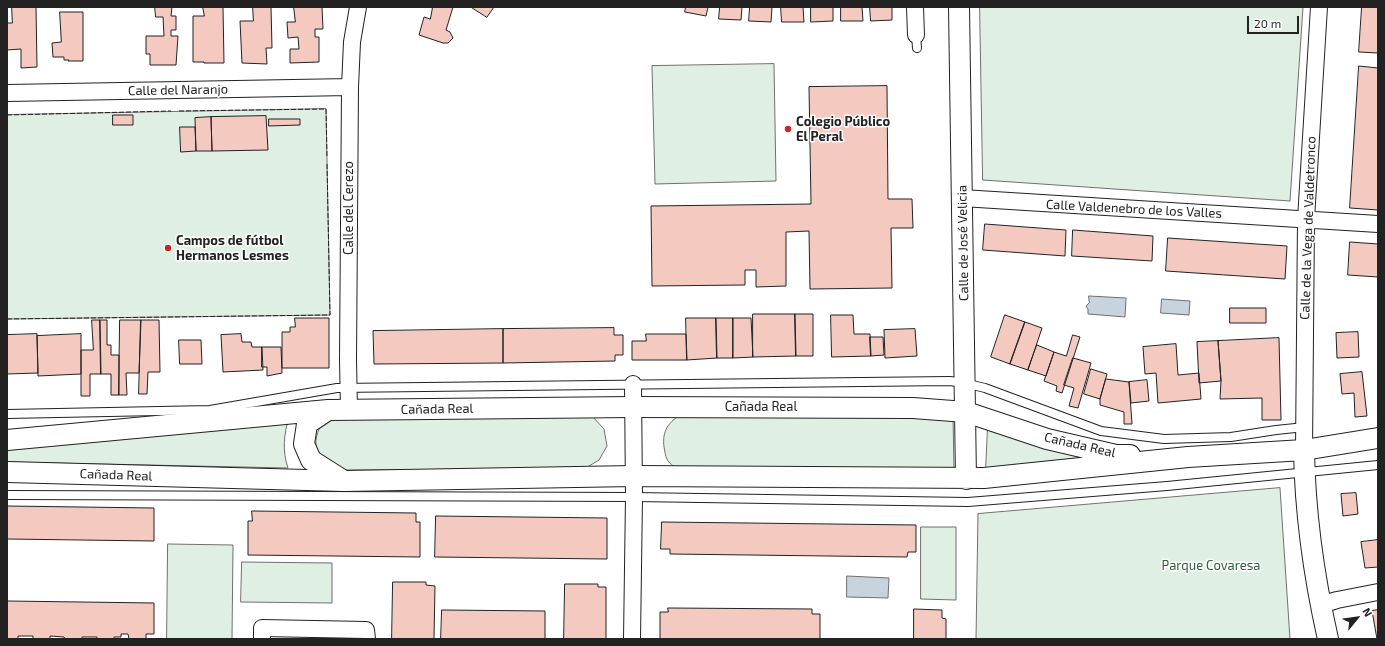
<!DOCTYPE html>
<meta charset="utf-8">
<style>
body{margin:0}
#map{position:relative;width:1385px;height:646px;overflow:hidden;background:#fff;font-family:"Exo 2",sans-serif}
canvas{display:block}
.frame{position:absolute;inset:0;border:8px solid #222;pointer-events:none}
.north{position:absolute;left:1337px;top:598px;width:40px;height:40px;-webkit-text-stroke:3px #fff;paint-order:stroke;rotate:61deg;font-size:11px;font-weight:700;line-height:16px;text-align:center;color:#222}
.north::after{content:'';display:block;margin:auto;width:14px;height:18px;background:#222;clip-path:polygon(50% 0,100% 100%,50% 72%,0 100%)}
.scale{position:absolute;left:1247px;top:16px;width:52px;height:18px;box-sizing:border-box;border:2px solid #222;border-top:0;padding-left:5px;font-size:12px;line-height:14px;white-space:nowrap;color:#222;-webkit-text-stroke:3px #fff;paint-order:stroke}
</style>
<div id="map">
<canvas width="1385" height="646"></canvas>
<div class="frame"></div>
<div class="north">N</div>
<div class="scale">20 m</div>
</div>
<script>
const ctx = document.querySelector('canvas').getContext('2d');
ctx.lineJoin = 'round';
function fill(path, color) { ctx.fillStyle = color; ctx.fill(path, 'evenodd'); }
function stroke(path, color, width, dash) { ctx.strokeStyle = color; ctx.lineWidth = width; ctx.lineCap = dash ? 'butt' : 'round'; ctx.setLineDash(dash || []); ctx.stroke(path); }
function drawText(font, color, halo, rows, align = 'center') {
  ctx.font = font + ' "Exo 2",sans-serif'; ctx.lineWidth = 3; ctx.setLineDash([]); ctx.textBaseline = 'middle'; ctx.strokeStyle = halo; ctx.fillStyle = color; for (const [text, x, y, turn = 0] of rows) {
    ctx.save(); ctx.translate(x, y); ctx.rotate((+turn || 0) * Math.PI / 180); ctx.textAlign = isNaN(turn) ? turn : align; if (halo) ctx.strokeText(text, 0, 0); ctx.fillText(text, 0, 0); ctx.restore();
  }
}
const green = new Path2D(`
 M 980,7 L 1303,7 L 1290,201 L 983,180 Z
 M 774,64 L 776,181 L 655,184 L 652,66 Z
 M 326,109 L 330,315 L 7,319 L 7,115 Z
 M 682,414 L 953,415 L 954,470 L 682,471 C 676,468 670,465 667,459 C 665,456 665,451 664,447 C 662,431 668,422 682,414 Z
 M 592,416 L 604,429 L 607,446 L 599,460 L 584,469 L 343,470 C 336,466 329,463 323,458 C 310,447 317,429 326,418 Z
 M 289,417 C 284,434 282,451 288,468 L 7,462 L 7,447 Z
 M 988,425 L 1123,458 L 986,470 Z
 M 1280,488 L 1290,639 L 976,639 L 978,514 Z
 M 921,527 L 956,527 L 956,600 L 921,599 Z
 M 168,544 L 233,545 L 232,639 L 167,639 Z
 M 242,562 L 332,563 L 332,603 L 241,602 Z`);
const water = new Path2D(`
 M 1089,296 L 1126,298 L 1125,317 L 1088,314 L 1088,309 L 1086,306 L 1089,303 Z
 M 1162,299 L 1190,301 L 1189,315 L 1161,313 Z
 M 847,576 L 889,578 L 888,598 L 847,597 Z`);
const building = new Path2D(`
 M 12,7 L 36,7 L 37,67 L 21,68 L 21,49 L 7,50 L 7,23 L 12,23 Z
 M 155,7 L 172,7 L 171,16 L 176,16 L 176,30 L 171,30 L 171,36 L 178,36 L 176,65 L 150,65 L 150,54 L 146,54 L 146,36 L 164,36 L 163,17 L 156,17 Z
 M 203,7 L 223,7 L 224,63 L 204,63 L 204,62 L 193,62 L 193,16 L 204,16 Z
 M 253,7 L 271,7 L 272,48 L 266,48 L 267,64 L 242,63 L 240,21 L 253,21 Z
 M 294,7 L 322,7 L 323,29 L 315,29 L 315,37 L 319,37 L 319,62 L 290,63 L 290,49 L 299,49 L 298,37 L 288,38 L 287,22 L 295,22 Z
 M 433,7 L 453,7 L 446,30 L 450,32 L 453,38 L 448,43 L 443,43 L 419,35 L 424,17 L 430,19 Z
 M 471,7 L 494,7 L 487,17 Z
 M 686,7 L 708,7 L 706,16 L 685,12 Z
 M 720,7 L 742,7 L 741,20 L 719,19 Z
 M 750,7 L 772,7 L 771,22 L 749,21 Z
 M 781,7 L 803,7 L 804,22 L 782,22 Z
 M 811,7 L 833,7 L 833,21 L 811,22 Z
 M 841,7 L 862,7 L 863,21 L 841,21 Z
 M 870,7 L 892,7 L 892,20 L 871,21 Z
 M 1362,7 L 1378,7 L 1378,53 L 1359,52 Z
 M 60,12 L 83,12 L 83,61 L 68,61 L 69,60 L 64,60 L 64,57 L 53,57 L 52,43 L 61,42 Z
 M 1359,66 L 1378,68 L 1378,210 L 1350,208 Z
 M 887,86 L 888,199 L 912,199 L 913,228 L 891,228 L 892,288 L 810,289 L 809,231 L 786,232 L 786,286 L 756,287 L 756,270 L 745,270 L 745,285 L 652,286 L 651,206 L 811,204 L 809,87 Z
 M 113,115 L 133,115 L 133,125 L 113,125 Z
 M 266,116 L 268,150 L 212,151 L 211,117 Z
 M 211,117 L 212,151 L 196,151 L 195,118 Z
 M 269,119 L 300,119 L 300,125 L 269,126 Z
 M 180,127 L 195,127 L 196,151 L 181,152 Z
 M 985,224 L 1066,230 L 1065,256 L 983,250 Z
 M 1073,230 L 1153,236 L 1152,261 L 1072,256 Z
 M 1168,238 L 1287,246 L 1285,279 L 1166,271 Z
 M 1350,242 L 1378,244 L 1378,277 L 1348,275 Z
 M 1230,308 L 1266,308 L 1266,323 L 1230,323 Z
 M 753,314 L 795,314 L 796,356 L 753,357 Z
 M 795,314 L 813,314 L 813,356 L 796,356 Z
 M 831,315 L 853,315 L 854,334 L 870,334 L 871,356 L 832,357 Z
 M 1005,315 L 1025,322 L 1010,364 L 991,357 Z
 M 295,318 L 329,318 L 329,368 L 282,368 L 282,332 L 290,332 L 290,327 L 295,327 Z
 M 686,318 L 716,318 L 717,358 L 687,360 Z
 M 716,318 L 733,318 L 733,358 L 717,358 Z
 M 733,318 L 751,318 L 753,357 L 733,358 Z
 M 92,320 L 100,320 L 101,374 L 90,374 L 90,396 L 81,396 L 81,350 L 93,350 Z
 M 100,320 L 107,320 L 107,345 L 111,345 L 111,355 L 119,355 L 119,395 L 111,395 L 111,374 L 101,374 Z
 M 120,320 L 141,320 L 139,373 L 126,373 L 127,395 L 119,395 Z
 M 141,320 L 159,320 L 160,372 L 148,372 L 147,394 L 139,394 Z
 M 1025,322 L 1042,328 L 1028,370 L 1010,364 Z
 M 614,328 L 614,335 L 623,335 L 623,355 L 615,355 L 615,361 L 503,363 L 503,329 Z
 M 503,329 L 503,363 L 374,364 L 373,331 Z
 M 915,329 L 917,356 L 885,358 L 884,330 Z
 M 1358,332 L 1359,357 L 1337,358 L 1336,333 Z
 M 37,334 L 38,373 L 7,374 L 7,335 Z
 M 81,334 L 81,374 L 38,376 L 37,336 Z
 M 241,334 L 242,342 L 251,342 L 252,347 L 262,347 L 263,370 L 223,372 L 221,335 Z
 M 646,334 L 686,334 L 687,360 L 632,360 L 632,341 L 646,341 Z
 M 1073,335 L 1080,337 L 1062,393 L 1056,391 L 1057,386 L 1044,381 L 1054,352 L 1066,356 Z
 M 870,337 L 883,337 L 884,355 L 871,356 Z
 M 1279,338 L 1281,420 L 1262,420 L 1262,398 L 1220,399 L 1221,381 L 1218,341 Z
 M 179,340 L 201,340 L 202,364 L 180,364 Z
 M 1218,341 L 1221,381 L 1199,383 L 1197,342 Z
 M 1176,344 L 1178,375 L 1199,373 L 1201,399 L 1158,403 L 1156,373 L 1145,374 L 1143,347 Z
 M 1037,345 L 1054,352 L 1046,376 L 1028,370 Z
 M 262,347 L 281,347 L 282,373 L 267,376 L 267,367 L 262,367 Z
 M 1073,358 L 1091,363 L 1078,408 L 1069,406 L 1074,388 L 1064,385 Z
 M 1091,369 L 1107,374 L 1100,399 L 1084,394 Z
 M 1362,372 L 1367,416 L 1355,417 L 1354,393 L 1342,394 L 1340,374 Z
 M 1106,379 L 1129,382 L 1132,424 L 1124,424 L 1124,412 L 1100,405 L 1100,399 Z
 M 1147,380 L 1149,401 L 1131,403 L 1129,382 Z
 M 1356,493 L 1358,514 L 1343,516 L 1341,494 Z
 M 7,506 L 154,508 L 154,541 L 7,539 Z
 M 252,511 L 416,513 L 416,522 L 420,522 L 420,557 L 248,555 L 248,521 L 252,521 Z
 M 436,516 L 607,518 L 607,559 L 435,557 Z
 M 662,522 L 916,525 L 916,552 L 908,552 L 907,557 L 670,554 L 670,549 L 661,549 Z
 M 1378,540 L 1378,567 L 1365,568 L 1361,542 Z
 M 393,582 L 426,582 L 426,585 L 435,586 L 434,639 L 392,639 Z
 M 565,584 L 598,584 L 598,587 L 606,587 L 606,639 L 564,639 Z
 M 7,601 L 154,603 L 154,634 L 146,634 L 146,639 L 129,639 L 128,634 L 121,634 L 121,637 L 114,637 L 114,639 L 97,639 L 97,637 L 82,637 L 82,639 L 65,639 L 64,637 L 50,636 L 50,639 L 33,639 L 33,636 L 18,636 L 18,639 L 7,639 Z
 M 668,608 L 812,609 L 812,614 L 820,614 L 820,639 L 660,639 L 660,612 L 668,612 Z
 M 914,609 L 942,610 L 942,618 L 946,619 L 946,639 L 914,639 Z
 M 442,610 L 545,611 L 545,639 L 441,639 Z
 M 1378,610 L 1378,639 L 1377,639 L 1372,611 Z`);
const service = new Path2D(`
 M 916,35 L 917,48
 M 7,414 L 210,410 L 337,388 L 950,381 L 964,383 L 985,388 L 1101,431 L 1164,439 L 1231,437 L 1276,430 L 1305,427
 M 7,495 L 634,497 L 968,502 L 1167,486 L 1378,465`);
const minor = new Path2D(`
 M 915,7 L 916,35
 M 7,93 L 350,87
 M 962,198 L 1378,224
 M 349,410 L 348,360 L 350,87 L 352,42 L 358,7
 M 1304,450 L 1306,219 L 1319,7
 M 1320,605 L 1337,600 L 1378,592
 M 262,639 L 262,628 L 366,630 L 367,639
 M 632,639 L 634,497 L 633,384`);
const tertiary = new Path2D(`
 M 959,7 L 966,479
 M 328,410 L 307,424 L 304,444 L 311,460 L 344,481
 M 7,440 L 328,410 L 633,407 L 913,408 L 966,412 L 1047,439 L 1116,455 L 1130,455
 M 1304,450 C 1305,513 1314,577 1328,639
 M 7,472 L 344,481 L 634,476 L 984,478 L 1188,457 L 1304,450 L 1378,438`);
const fence = new Path2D(`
 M 179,111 L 326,109 L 327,157
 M 7,115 L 171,111
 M 7,319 L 330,315 L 327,164`);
const markers = [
 [788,129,4,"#c62828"],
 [168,248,4,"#c62828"]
];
const streetNames = [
 ["Calle del Naranjo",178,90,-1],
 ["Calle del Cerezo",349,208,-90],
 ["Calle Valdenebro de los Valles",1134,209,3],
 ["Calle de la Vega de Valdetronco",1308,228,-88],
 ["Calle de José Velicia",963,243,-91],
 ["Cañada Real",761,407],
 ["Cañada Real",437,409,-1],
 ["Cañada Real",1080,445,13],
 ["Cañada Real",116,475,2]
];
const poiNames = [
 ["Colegio Público",796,122],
 ["El Peral",796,137],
 ["Campos de fútbol",176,241],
 ["Hermanos Lesmes",176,256]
];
const parkNames = [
 ["Parque Covaresa",1211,566]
];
fill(green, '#e0efe3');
stroke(green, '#6f6f6f', 1);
fill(water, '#c7d3dd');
stroke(water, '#6f6f6f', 1);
fill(building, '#f3c9c0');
stroke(building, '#222', 1);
stroke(service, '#222', 10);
stroke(minor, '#222', 18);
stroke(tertiary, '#222', 22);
stroke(service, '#fff', 8);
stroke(minor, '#fff', 16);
stroke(tertiary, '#fff', 20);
stroke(fence, '#222', 1, [5, 2]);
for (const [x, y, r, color] of markers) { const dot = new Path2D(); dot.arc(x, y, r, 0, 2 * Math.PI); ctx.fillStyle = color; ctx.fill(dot); stroke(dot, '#fff', 1.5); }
drawText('13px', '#222', '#fff', streetNames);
drawText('bold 13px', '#222', '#fff', poiNames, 'left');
drawText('13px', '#2f5e38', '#fff', parkNames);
</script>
